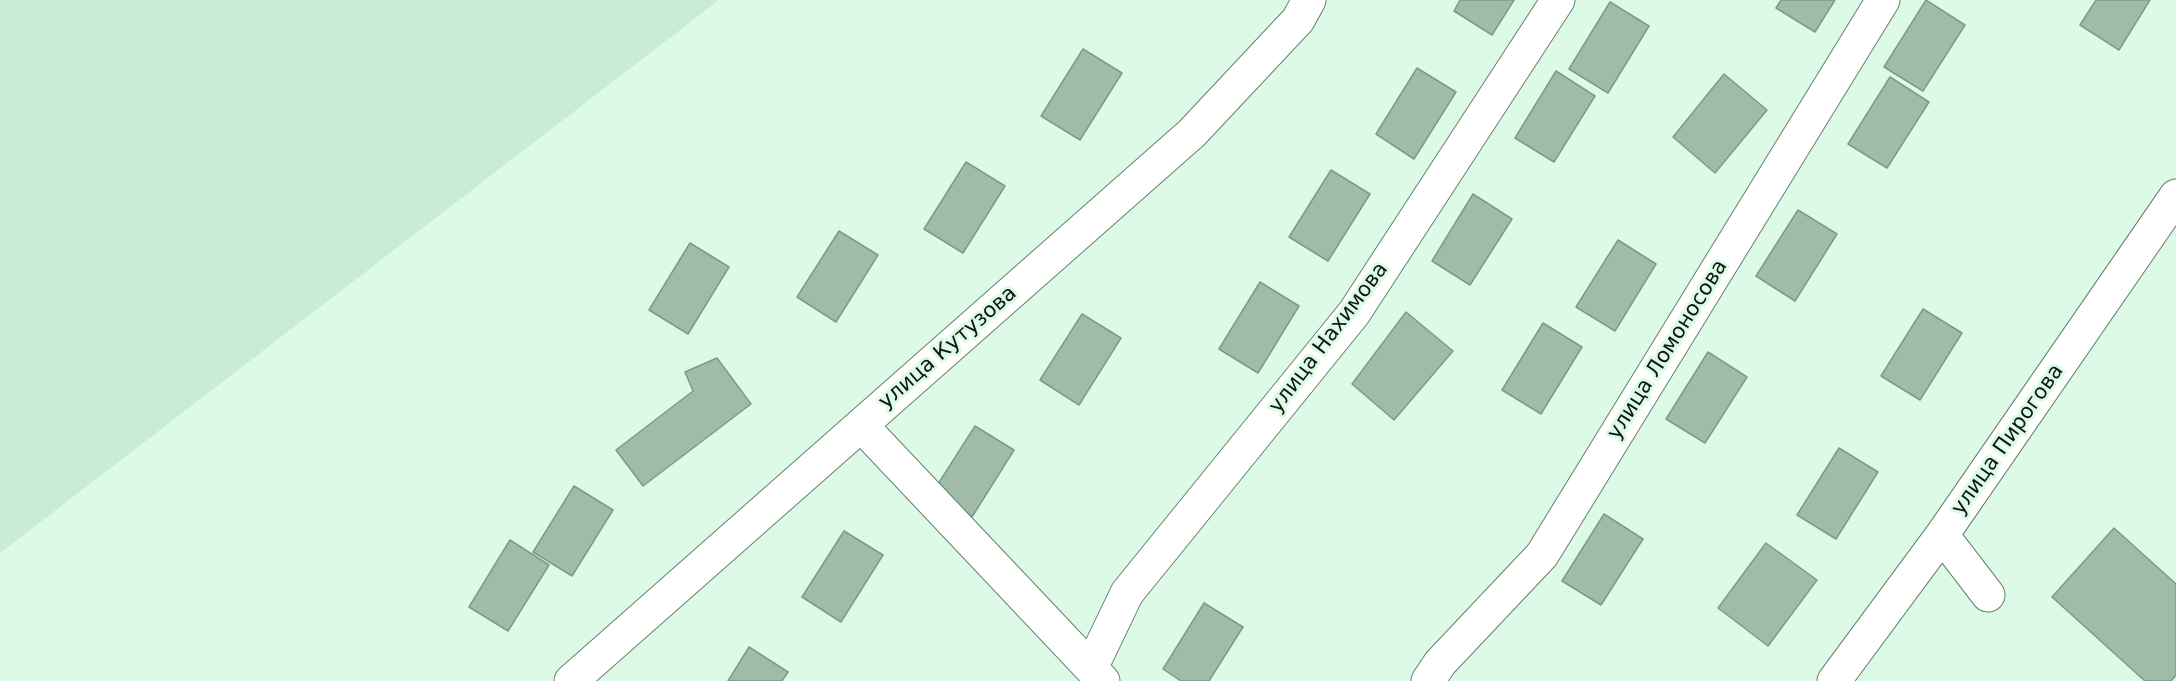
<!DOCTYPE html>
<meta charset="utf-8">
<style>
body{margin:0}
canvas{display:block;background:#ddfae6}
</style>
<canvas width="2176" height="681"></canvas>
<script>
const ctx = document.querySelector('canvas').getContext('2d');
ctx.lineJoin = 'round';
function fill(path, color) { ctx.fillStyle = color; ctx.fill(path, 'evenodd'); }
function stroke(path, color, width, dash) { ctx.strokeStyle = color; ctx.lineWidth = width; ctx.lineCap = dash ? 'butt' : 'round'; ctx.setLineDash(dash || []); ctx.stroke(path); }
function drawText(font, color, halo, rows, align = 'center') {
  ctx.font = font + ' "DejaVu Sans",sans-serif'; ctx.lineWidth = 6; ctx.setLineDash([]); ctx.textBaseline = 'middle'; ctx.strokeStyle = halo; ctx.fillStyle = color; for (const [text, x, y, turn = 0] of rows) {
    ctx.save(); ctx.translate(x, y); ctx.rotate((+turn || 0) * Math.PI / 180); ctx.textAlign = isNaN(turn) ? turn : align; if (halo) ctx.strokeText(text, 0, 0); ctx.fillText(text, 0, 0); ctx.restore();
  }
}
const built = new Path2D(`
 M 0,0 L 719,0 L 0,553 Z`);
const building = new Path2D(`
 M 1460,0 L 1514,0 L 1492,35 L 1454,11 Z
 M 1781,0 L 1835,0 L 1815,32 L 1776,8 Z
 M 1926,0 L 1965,25 L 1923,91 L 1884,67 Z
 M 2096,0 L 2150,0 L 2119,50 L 2080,25 Z
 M 1610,2 L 1649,26 L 1608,93 L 1569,69 Z
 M 1083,49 L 1122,73 L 1080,140 L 1041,116 Z
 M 1417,68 L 1456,92 L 1414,159 L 1376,134 Z
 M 1556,71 L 1595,96 L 1554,162 L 1515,138 Z
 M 1724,74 L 1767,110 L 1715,173 L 1673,137 Z
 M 1890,77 L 1929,102 L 1887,168 L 1848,144 Z
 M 966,162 L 1005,186 L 963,253 L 924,229 Z
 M 1331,170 L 1370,194 L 1328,261 L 1289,237 Z
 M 1473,194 L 1512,219 L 1470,285 L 1432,261 Z
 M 1798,210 L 1837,234 L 1795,301 L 1756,276 Z
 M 839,231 L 878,255 L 836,322 L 797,297 Z
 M 1618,240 L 1656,264 L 1615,331 L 1576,307 Z
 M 690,243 L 729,267 L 688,334 L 649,310 Z
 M 1260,282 L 1299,306 L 1258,373 L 1219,349 Z
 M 1923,309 L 1962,333 L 1920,400 L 1881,376 Z
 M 1406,312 L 1453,351 L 1394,420 L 1352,384 Z
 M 1082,314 L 1121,338 L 1079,405 L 1040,380 Z
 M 1543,323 L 1582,347 L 1541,414 L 1502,390 Z
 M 1708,352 L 1747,377 L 1705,443 L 1666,419 Z
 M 717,358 L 751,404 L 643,486 L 616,450 L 693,391 L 685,372 Z
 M 975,426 L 1014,450 L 972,517 L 933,492 Z
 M 1839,448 L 1878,472 L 1836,539 L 1797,515 Z
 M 574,486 L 613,510 L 572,576 L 533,552 Z
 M 1604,514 L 1643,539 L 1601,605 L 1562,581 Z
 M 2114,528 L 2176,584 L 2176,675 L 2171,681 L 2145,681 L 2052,597 Z
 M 844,531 L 883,555 L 841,622 L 802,597 Z
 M 510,540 L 549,565 L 508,631 L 469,607 Z
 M 1766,543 L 1817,580 L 1768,646 L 1718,608 Z
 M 1204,603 L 1243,627 L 1209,681 L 1181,681 L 1163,669 Z
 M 749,647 L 788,672 L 782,681 L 728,681 Z`);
const minor = new Path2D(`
 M 861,425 L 1103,681
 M 1942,535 L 1988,595
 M 1091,668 L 1127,593 L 1354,313 L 1558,0
 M 571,681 L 1192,133 L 1298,20 L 1309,0
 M 1428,681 L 1440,663 L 1542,555 L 1883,0
 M 1834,681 L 1942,535 L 2176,196`);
const streetNames = [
 ["улица Нахимова",1329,338,-53],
 ["улица Кутузова",948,348,-41],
 ["улица Ломоносова",1668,350,-58],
 ["улица Пирогова",2008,440,-55]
];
fill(built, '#c9ecd5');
fill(building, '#a0bca9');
stroke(building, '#7f9a88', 1.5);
stroke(minor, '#66816f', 35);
stroke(minor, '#fff', 33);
drawText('21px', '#0d1711', '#ddfae6', streetNames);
</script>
